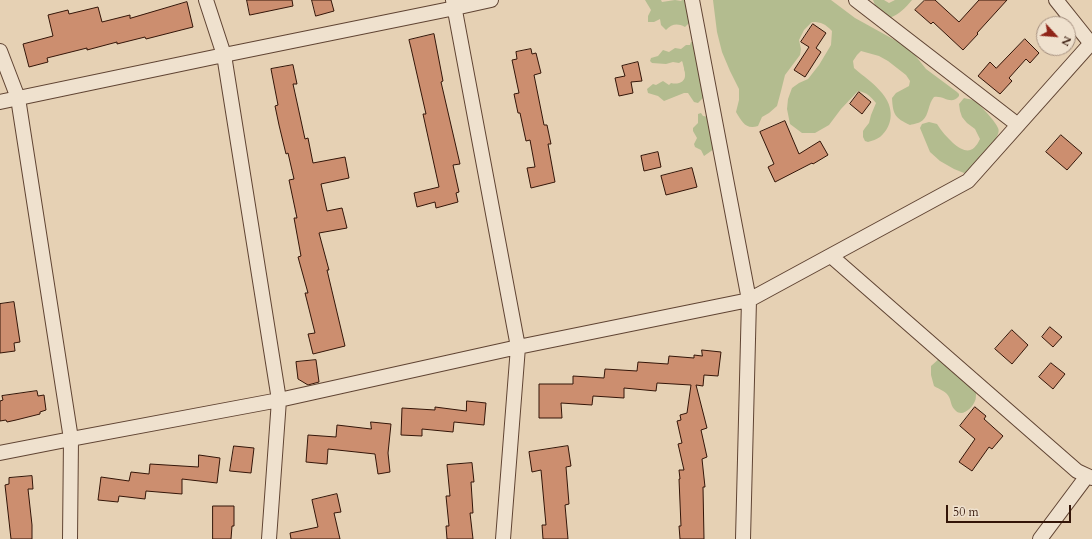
<!DOCTYPE html>
<style>
body{margin:0}
#map{position:relative;width:1092px;height:539px;overflow:hidden;background:#e6d1b4;font-family:Cardo,serif}
canvas{display:block}
.north{position:absolute;left:1036px;top:16px;width:40px;height:40px;box-sizing:border-box;background:#efe1ce;border:1px solid #a48f7f;border-radius:50%;rotate:116deg;font-size:11px;font-weight:700;line-height:16px;text-align:center;color:#331508}
.north::after{content:'';display:block;margin:auto;width:14px;height:18px;background:#8f2418;clip-path:polygon(50% 0,100% 100%,50% 72%,0 100%)}
.scale{position:absolute;left:946px;top:505px;width:125px;height:18px;box-sizing:border-box;border:2px solid #331508;border-top:0;padding-left:5px;font-size:12px;line-height:14px;white-space:nowrap;color:#331508;-webkit-text-stroke:3px #efe1ce;paint-order:stroke}
</style>
<div id="map">
<canvas width="1092" height="539"></canvas>
<div class="north">N</div>
<div class="scale">50 m</div>
</div>
<script>
const ctx = document.querySelector('canvas').getContext('2d');
ctx.lineJoin = 'round';
function fill(path, color) { ctx.fillStyle = color; ctx.fill(path, 'evenodd'); }
function stroke(path, color, width, dash) { ctx.strokeStyle = color; ctx.lineWidth = width; ctx.lineCap = dash ? 'butt' : 'round'; ctx.setLineDash(dash || []); ctx.stroke(path); }
const green = new Path2D(`
 M 645,0 L 661,0 L 662,2 L 675,0 L 681,1 L 682,0 L 691,0 L 690,22 L 685,27 C 677,23 672,24 666,30 L 661,25 L 660,19 L 654,22 L 648,22 L 648,16 L 651,10 Z
 M 713,0 L 831,0 L 855,18 L 902,44 L 914,54 L 926,69 L 957,92 L 959,94 L 959,96 C 951,106 944,95 934,97 C 928,104 929,115 923,120 C 920,123 914,124 910,125 C 895,118 893,115 892,98 L 896,93 L 909,86 L 910,81 L 906,75 L 888,61 L 879,56 L 861,51 L 857,55 L 853,61 L 854,68 C 863,76 874,83 882,93 C 894,107 894,125 880,137 C 877,139 872,141 868,142 L 865,141 L 863,137 L 863,131 L 865,128 L 869,123 L 871,115 L 876,103 C 870,96 868,93 858,91 L 841,109 L 829,125 L 815,133 L 802,133 L 790,124 L 787,109 L 788,99 L 792,88 L 799,83 L 808,79 L 819,65 L 831,45 L 832,31 C 825,24 822,22 812,22 L 804,30 L 799,40 L 801,49 L 800,55 L 785,75 L 781,91 L 777,106 L 769,113 L 762,117 L 758,126 C 746,130 742,122 736,112 L 739,100 L 739,89 L 730,71 L 722,52 L 717,32 Z
 M 873,0 L 884,0 L 889,3 L 895,0 L 912,0 C 905,8 900,14 889,18 L 877,10 Z
 M 691,42 L 695,42 L 705,94 L 703,98 L 698,103 L 694,102 L 688,93 L 684,93 L 664,101 L 658,96 L 648,93 L 647,89 L 653,84 L 656,85 L 663,81 L 669,85 L 671,83 C 678,85 686,82 685,74 C 685,70 684,72 684,68 C 683,65 683,63 682,61 L 679,63 L 673,62 L 666,64 L 652,63 L 650,61 L 651,58 L 658,56 L 663,50 L 669,52 L 675,48 L 681,49 L 686,45 L 690,45 Z
 M 964,98 C 968,99 972,99 976,102 C 981,106 996,122 998,128 C 1000,132 997,136 995,140 L 972,170 L 964,173 L 954,169 L 940,161 L 930,152 L 920,128 L 922,124 L 929,122 L 937,124 C 941,131 947,137 953,143 C 965,153 973,154 980,139 L 975,129 L 967,123 L 962,117 L 960,111 L 959,104 Z
 M 701,113 L 703,116 L 710,117 L 714,149 L 704,156 L 701,150 L 695,147 L 694,144 L 697,138 L 693,131 L 693,128 L 698,123 L 698,114 Z
 M 940,358 L 976,392 C 976,395 976,399 975,401 C 972,408 963,417 956,411 C 950,405 952,403 949,397 C 947,392 939,389 934,386 L 931,375 L 931,366 Z`);
const building = new Path2D(`
 M 247,0 L 292,0 L 293,6 L 250,15 Z
 M 312,0 L 331,0 L 334,11 L 316,16 Z
 M 925,0 L 935,0 L 959,22 L 979,0 L 1007,0 L 977,33 L 978,34 L 963,50 L 933,22 L 931,24 L 915,10 Z
 M 187,2 L 193,27 L 146,39 L 145,37 L 117,44 L 117,42 L 87,50 L 87,48 L 47,58 L 48,62 L 29,67 L 23,44 L 53,36 L 48,15 L 68,10 L 69,14 L 98,7 L 102,22 L 130,15 L 130,18 Z
 M 813,24 L 826,33 L 816,48 L 821,52 L 805,77 L 794,70 L 809,47 L 801,42 Z
 M 434,34 L 443,81 L 441,82 L 460,164 L 453,165 L 459,192 L 456,193 L 458,202 L 436,208 L 435,202 L 417,207 L 414,193 L 439,187 L 423,114 L 426,114 L 411,48 L 409,40 Z
 M 1025,39 L 1039,53 L 1030,63 L 1026,59 L 1009,78 L 1012,81 L 1000,94 L 978,76 L 990,62 L 996,68 Z
 M 531,49 L 532,54 L 536,53 L 541,73 L 534,75 L 544,125 L 547,125 L 551,144 L 548,144 L 555,182 L 531,188 L 527,168 L 535,167 L 530,140 L 526,141 L 520,113 L 518,113 L 514,94 L 519,93 L 512,60 L 517,59 L 516,52 Z
 M 638,62 L 642,81 L 631,82 L 633,93 L 619,96 L 615,78 L 625,76 L 622,66 Z
 M 293,65 L 297,84 L 293,84 L 305,139 L 308,138 L 313,163 L 345,157 L 349,178 L 321,184 L 327,211 L 342,208 L 347,228 L 319,233 L 329,270 L 327,270 L 345,346 L 313,354 L 308,334 L 315,333 L 305,293 L 308,293 L 298,257 L 301,256 L 294,218 L 297,218 L 289,180 L 294,179 L 288,153 L 286,154 L 279,125 L 275,106 L 278,105 L 271,69 Z
 M 859,92 L 871,102 L 862,114 L 850,104 Z
 M 785,121 L 799,154 L 820,141 L 828,155 L 813,164 L 812,163 L 775,182 L 768,167 L 774,164 L 760,132 Z
 M 1061,135 L 1082,153 L 1067,170 L 1046,152 Z
 M 658,152 L 661,167 L 644,171 L 641,156 Z
 M 692,168 L 697,187 L 666,195 L 661,176 Z
 M 14,302 L 20,342 L 14,343 L 15,351 L 0,353 L 0,304 Z
 M 1050,327 L 1062,337 L 1053,347 L 1042,337 Z
 M 1012,330 L 1028,345 L 1012,364 L 995,349 Z
 M 702,350 L 721,352 L 718,376 L 704,375 L 703,386 L 696,385 L 707,428 L 701,430 L 707,457 L 702,459 L 705,487 L 703,487 L 704,539 L 680,539 L 679,526 L 681,526 L 679,479 L 680,479 L 679,470 L 684,470 L 678,444 L 682,443 L 677,421 L 681,420 L 680,415 L 687,413 L 691,385 L 657,383 L 656,391 L 624,388 L 624,398 L 593,396 L 592,405 L 561,403 L 562,418 L 539,418 L 539,384 L 573,384 L 573,376 L 604,378 L 605,369 L 637,371 L 638,362 L 668,364 L 669,356 L 694,358 L 694,355 L 702,356 Z
 M 316,360 L 319,382 L 308,385 L 298,379 L 296,362 Z
 M 1051,363 L 1065,374 L 1053,389 L 1039,377 Z
 M 37,391 L 38,396 L 44,395 L 46,410 L 40,412 L 40,414 L 16,420 L 7,422 L 6,420 L 0,421 L 0,401 L 3,400 L 2,396 Z
 M 467,401 L 486,403 L 484,425 L 454,422 L 453,432 L 422,429 L 422,436 L 401,435 L 402,408 L 435,410 L 435,407 L 466,411 Z
 M 975,407 L 986,416 L 984,419 L 1003,436 L 992,449 L 989,447 L 972,471 L 959,462 L 975,439 L 960,426 Z
 M 371,422 L 391,424 L 388,453 L 390,472 L 378,474 L 375,454 L 328,449 L 327,464 L 306,462 L 308,435 L 336,437 L 337,425 L 371,429 Z
 M 234,446 L 254,448 L 251,473 L 230,471 Z
 M 568,446 L 571,466 L 566,467 L 569,504 L 565,505 L 568,539 L 543,539 L 542,525 L 546,525 L 541,470 L 532,472 L 529,452 Z
 M 199,455 L 220,458 L 217,483 L 182,479 L 182,494 L 146,491 L 145,499 L 119,496 L 118,502 L 98,500 L 101,477 L 129,481 L 131,472 L 149,474 L 150,464 L 198,467 Z
 M 472,463 L 474,482 L 471,482 L 473,513 L 470,513 L 473,539 L 447,539 L 446,526 L 449,526 L 446,496 L 450,496 L 447,465 Z
 M 32,476 L 33,489 L 28,489 L 32,525 L 32,539 L 11,539 L 5,485 L 9,484 L 9,478 Z
 M 337,494 L 341,512 L 334,513 L 340,539 L 291,539 L 290,533 L 318,527 L 312,500 Z
 M 213,506 L 234,506 L 234,526 L 232,526 L 231,539 L 213,539 Z`);
const minor = new Path2D(`
 M 206,0 L 224,55 L 279,400 L 269,539
 M 453,0 L 518,347 L 503,539
 M 692,0 L 749,300 L 743,539
 M 856,0 L 1018,125
 M 1056,0 L 1092,45
 M 0,51 L 18,98 L 71,439 L 70,539
 M 0,102 L 224,55 L 455,8 L 491,0
 M 831,256 L 1077,471 L 1092,478
 M 0,453 L 71,439 L 279,400 L 518,347 L 749,300 L 968,181 L 1092,42
 M 1040,539 L 1087,476`);
fill(green, '#b3bc8f');
fill(building, '#cc8e6f');
stroke(building, '#331508', 1);
stroke(minor, '#604433', 16);
stroke(minor, '#efe1ce', 14);
</script>
